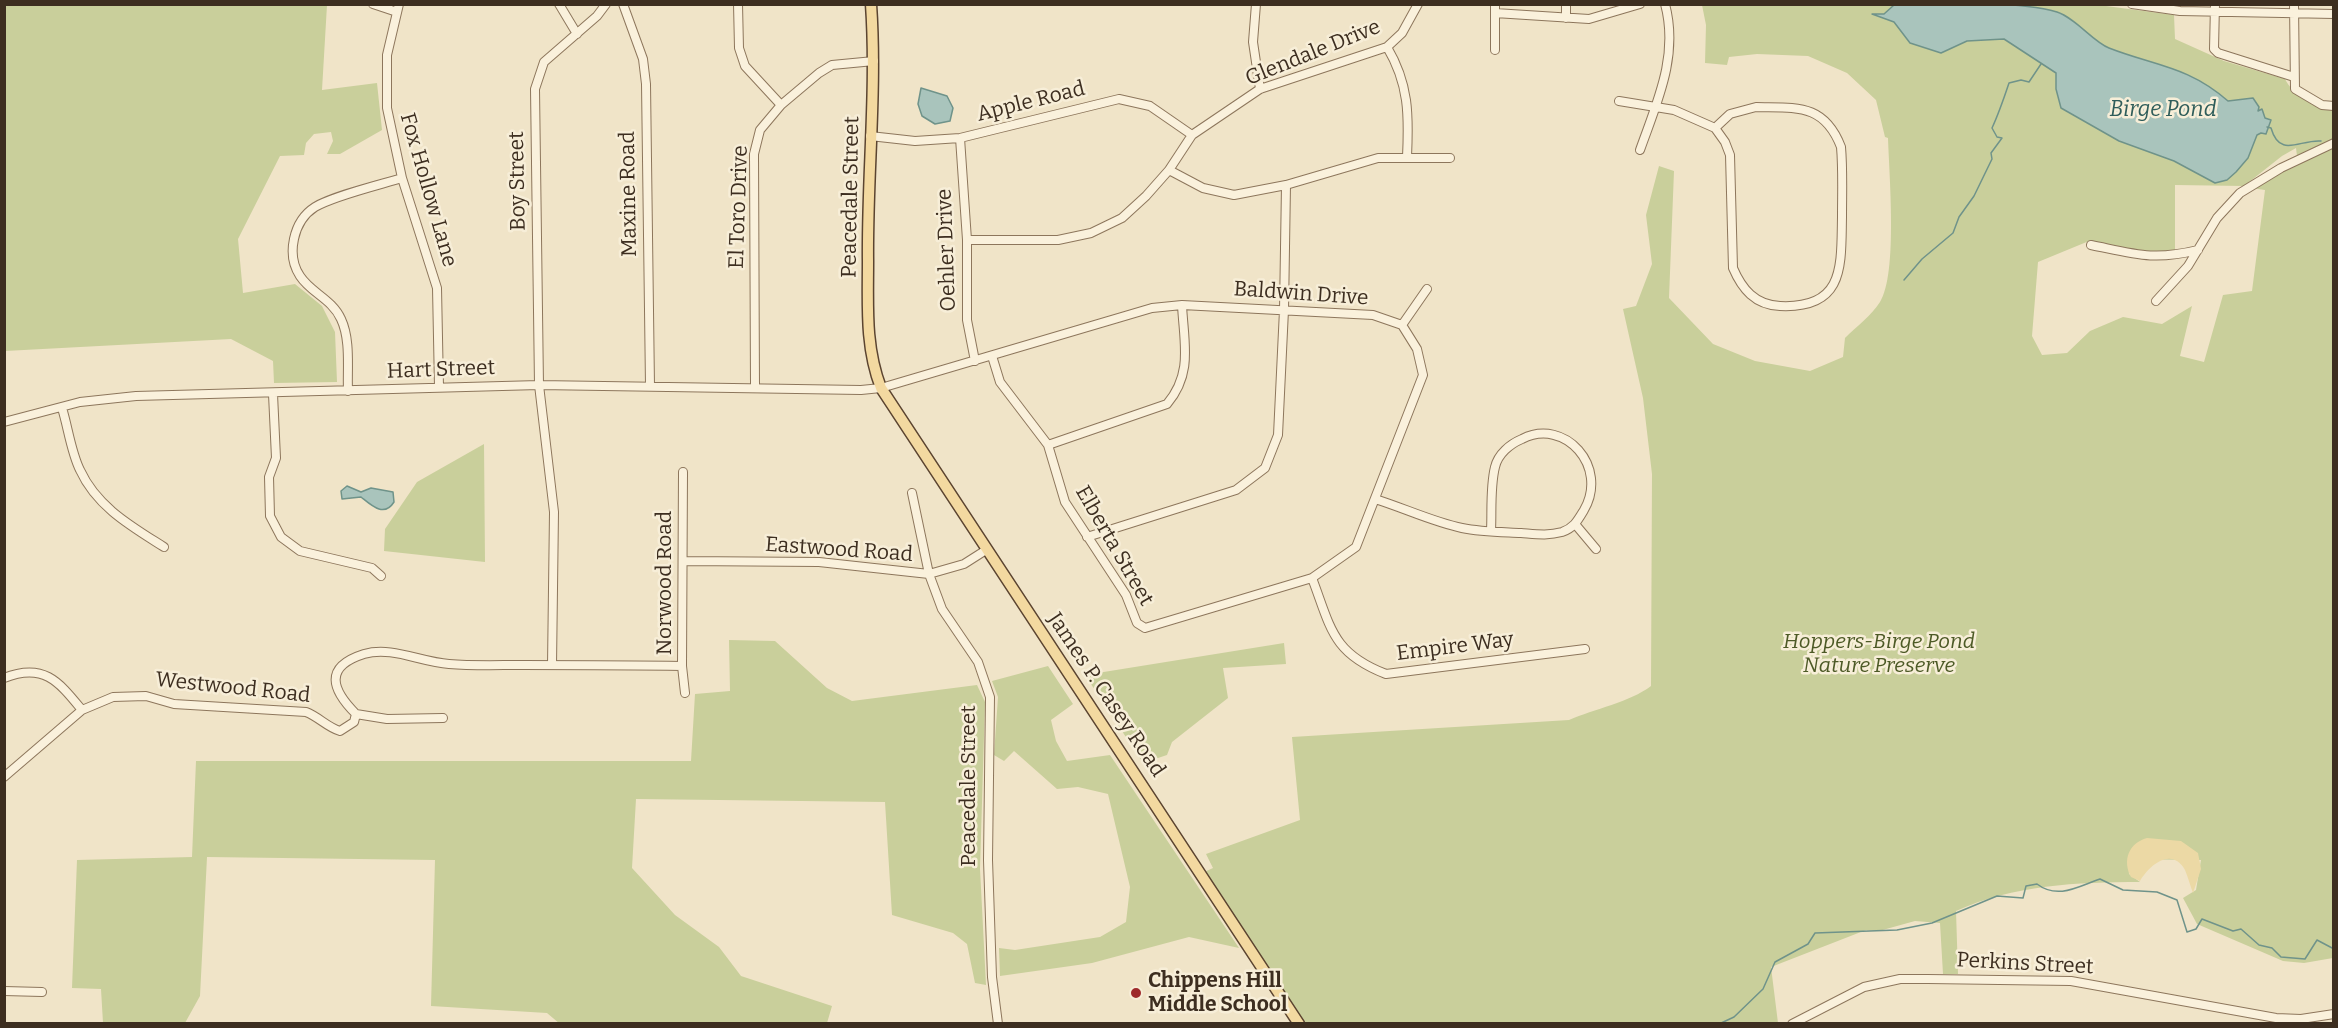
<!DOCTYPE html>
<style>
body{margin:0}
#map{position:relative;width:2338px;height:1028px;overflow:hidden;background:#f0e4c8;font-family:Bitter,serif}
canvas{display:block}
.frame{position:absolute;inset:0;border:6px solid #3d2e20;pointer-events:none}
</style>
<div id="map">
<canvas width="2338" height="1028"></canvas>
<div class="frame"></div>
</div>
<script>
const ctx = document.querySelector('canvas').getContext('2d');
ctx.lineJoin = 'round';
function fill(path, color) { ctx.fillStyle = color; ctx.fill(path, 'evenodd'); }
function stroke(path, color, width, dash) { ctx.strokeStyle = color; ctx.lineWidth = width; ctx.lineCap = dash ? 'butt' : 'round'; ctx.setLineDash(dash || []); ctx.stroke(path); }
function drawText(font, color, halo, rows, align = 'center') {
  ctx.font = font + ' Bitter,serif'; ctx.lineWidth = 5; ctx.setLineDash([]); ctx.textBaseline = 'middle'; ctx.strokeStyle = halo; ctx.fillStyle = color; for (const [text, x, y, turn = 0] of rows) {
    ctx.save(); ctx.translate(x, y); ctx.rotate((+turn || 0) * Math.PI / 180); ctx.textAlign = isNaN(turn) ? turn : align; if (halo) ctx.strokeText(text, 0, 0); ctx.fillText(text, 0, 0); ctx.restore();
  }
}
const green = new Path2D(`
 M 5,4 L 327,5 L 322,90 L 377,83 L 382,130 L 340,154 L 327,154 L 333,141 L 331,132 L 314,134 L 306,143 L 304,155 L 280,156 L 238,239 L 243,293 L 295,284 L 322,306 L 335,332 L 337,382 L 274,383 L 273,361 L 231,339 L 5,351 Z
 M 2091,4 L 2174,15 L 2175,39 L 2224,61 L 2285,79 C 2293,95 2316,109 2333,109 L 2333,958 L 2304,963 L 2283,961 L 2197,924 L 2183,898 L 2196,890 L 2201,860 L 2128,859 L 2129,874 L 2140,882 C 2077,882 2013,885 1956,911 L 1958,974 L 1943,974 L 1940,923 L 1915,921 L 1879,931 L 1866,930 L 1771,967 L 1778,1023 L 1299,1023 L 1200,874 L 1213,868 L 1206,854 L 1300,820 L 1292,737 L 1569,720 C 1594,709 1630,702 1651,686 L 1652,474 L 1643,398 L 1623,309 L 1636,306 L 1652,264 L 1646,215 L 1659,166 L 1674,171 L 1669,298 L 1713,344 L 1755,361 L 1810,371 L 1843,357 L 1845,338 C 1856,327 1872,315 1880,302 C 1898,274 1889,173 1888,138 L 1885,137 L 1876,100 L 1847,73 L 1808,56 L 1757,54 L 1729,57 L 1727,65 L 1705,63 L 1706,25 L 1702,5 ZM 2296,148 L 2297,156 L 2251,188 L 2265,190 L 2252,291 L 2223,295 L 2204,362 L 2180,356 L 2192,306 L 2162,324 L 2123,317 L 2090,331 L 2067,353 L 2042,355 L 2032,336 L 2038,262 L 2089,241 L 2170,257 L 2175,252 L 2175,185 L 2244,186 L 2282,156 Z
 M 484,444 L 485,562 L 384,551 L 385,529 L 417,482 Z
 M 729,640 L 775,641 L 827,688 L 852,701 L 977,685 L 985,702 L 980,869 L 986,985 L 975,983 L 967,944 L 953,933 L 892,915 L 885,802 L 636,799 L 632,868 L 675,915 L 719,947 L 741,976 L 832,1006 L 827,1023 L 560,1024 L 547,1013 L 431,1006 L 435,860 L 207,857 L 200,996 L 185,1023 L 103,1023 L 101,989 L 72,988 L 77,860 L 192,857 L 196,761 L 691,761 L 695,694 L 730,691 Z
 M 1284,643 L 1286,664 L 1223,668 L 1228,698 L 1172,742 L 1167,755 L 1143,763 L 1085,675 Z
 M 1048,666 L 1073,704 L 1051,720 L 1056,741 L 1067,761 L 1110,755 L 1239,948 L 1189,937 L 1092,963 L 1000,976 L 999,948 L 1015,950 L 1100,937 L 1126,922 L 1130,887 L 1108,794 L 1078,787 L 1057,789 L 1014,751 L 1004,761 L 994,755 L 998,697 L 992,681 Z`);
const sand = new Path2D(`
 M 2147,838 L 2181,841 L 2198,853 L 2201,869 L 2193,893 C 2190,885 2188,877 2185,870 C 2171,846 2149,866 2140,881 L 2131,877 C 2122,860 2129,843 2147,838 Z`);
const water = new Path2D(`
 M 1894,5 C 1942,4 2014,0 2057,12 C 2077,19 2092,41 2109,48 C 2155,66 2188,66 2228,101 L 2253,98 L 2259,107 L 2258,111 L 2262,109 L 2265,118 L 2271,120 L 2266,134 L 2261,133 L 2257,135 L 2248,158 L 2236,172 L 2227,180 L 2215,183 L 2174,161 L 2119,141 L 2061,108 L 2056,89 L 2056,73 L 2004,39 L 1967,41 L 1941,53 L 1910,43 L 1894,22 L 1872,14 L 1884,14 Z
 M 921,88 L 947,96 L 953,108 L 950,121 L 935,124 L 922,116 L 918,104 Z
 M 347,486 L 361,492 L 371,488 L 393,492 L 394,502 C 384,518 371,505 361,497 L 342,499 L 341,491 Z`);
const stream = new Path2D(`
 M 2267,127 L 2271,128 C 2280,159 2300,139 2321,141
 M 1904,280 L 1922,259 L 1953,233 L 1959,217 L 1974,196 L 1992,159 L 1991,153 L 2002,138 L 1997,137 L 1992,128 C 1999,113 2004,98 2009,83 L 2021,80 L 2029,82 L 2041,64
 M 1719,1024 L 1734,1017 L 1763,989 L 1775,962 L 1808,944 L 1815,933 L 1897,930 L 1932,923 L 1997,896 L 2023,898 L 2026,886 L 2037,884 C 2058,900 2079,886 2100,879 L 2123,890 L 2157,892 L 2177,900 L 2187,932 L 2196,929 L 2202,919 L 2233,931 L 2241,929 L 2259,945 L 2272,948 L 2281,957 L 2305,959 L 2317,940 L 2334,949`);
const minor = new Path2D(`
 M 373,4 L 397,12
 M 399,4 L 387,55 L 387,108 L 402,178 L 437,288 L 439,387
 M 559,4 L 577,34
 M 623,4 L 643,59 L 646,84 L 650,386
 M 738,4 L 739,48 L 745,66 L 781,105
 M 1256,4 L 1253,42 L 1260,89
 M 1495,4 L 1495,50
 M 1566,4 L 1566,18
 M 2132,4 L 2180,11 L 2334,14
 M 2215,4 L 2214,49 L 2218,53 L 2294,77
 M 2294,4 L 2295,89 L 2322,105 L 2334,106
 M 1495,13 L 1589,19 L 1640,4
 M 1387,47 C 1409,84 1409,115 1407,157
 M 1619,101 L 1674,110 L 1715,128
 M 1756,107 C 1796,108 1824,103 1841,147 C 1843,170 1842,193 1842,217 C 1841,266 1845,309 1780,306 C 1755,305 1742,289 1733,268 L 1730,155 L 1725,142 L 1715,128 L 1730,114 Z
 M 870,136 L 915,141 L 960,138 L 1119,99 L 1150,106 L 1192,135
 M 960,138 L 967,240 L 967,320 L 975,361
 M 1640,150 C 1657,102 1679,56 1665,4
 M 1169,170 L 1203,188 L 1234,195 L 1286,185 L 1378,158 L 1450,158
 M 967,240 L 1058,240 L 1091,233 L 1122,218 L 1146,196 L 1169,170 L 1192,135 L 1260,89 L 1387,47 L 1402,33 L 1418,4
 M 2091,245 C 2135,254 2153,261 2198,250
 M 2156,301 L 2188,266 L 2217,218 L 2240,193 L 2281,168 L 2334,143
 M 1402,325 L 1427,289
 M 755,388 L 754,154 L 760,130 L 781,105 L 819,73 L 832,65 L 874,61
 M 348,391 C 347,369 351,340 341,319 C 332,299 311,293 300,276 C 286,255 293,221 315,207 C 333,196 379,185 402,178
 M 273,394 L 276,458 L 269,477 L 270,516 L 281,537 L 300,551 L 372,568 L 381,576
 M 62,408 C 68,427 71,452 80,470 C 97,507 131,526 164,547
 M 4,422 L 80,402 L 136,396 L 539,385 L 861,390 L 881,388 L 1152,308 L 1182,305 L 1373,315 L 1402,325 L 1417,349 L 1423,375 L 1356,547 L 1312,578 L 1145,628 L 1137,623 L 1126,595 L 1065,502 L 1048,445 L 1000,382 L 992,356
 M 1048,445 L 1167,404 C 1193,373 1184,344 1182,305
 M 683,472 L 682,666 L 685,693
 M 912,493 L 929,574 L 942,609 L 978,662 L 990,697 L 988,860 L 992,977 L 998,1024
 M 1375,499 C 1404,508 1433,522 1462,528 C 1481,532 1501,532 1521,533 C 1535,534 1548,536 1562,532 C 1574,528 1578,520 1584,510 C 1609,467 1565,417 1522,439 C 1510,444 1498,454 1495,467 C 1490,487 1492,511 1491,531
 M 1575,524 L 1596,549
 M 1087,537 L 1236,490 L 1265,468 L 1278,435 L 1284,310 L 1286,185
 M 683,561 L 819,562 L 929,574 L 964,564 L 986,550
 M 1312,578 C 1331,628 1332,653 1386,674 L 1585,649
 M 552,665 L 554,512 L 539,385 L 535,89 L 544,62 L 597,16 L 606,4
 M 4,678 C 44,662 59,682 82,710
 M 356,714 L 387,719 L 443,718
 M 4,777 L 82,710 L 113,697 L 146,696 L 174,704 L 306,712 C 319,717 327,727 340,731 L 354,722 L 356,714 C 332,690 323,667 364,654 C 392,646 420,662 449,664 C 473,666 498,665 522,665 C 575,665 629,665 682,666
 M 4,991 L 42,992
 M 1792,1024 L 1864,987 L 1900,979 L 1928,979 L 2071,981 L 2276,1018 L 2301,1019 L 2334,1014`);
const major = new Path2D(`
 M 871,4 C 877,90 867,176 868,261 C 868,305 865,347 881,388 L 1299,1024`);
const markers = [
 [1136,993,6,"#9e2a2b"]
];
const streetNames = [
 ["Glendale Drive",1313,53,-22],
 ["Apple Road",1031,102,-14],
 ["Boy Street",518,181,-91],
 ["Fox Hollow Lane",428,190,74],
 ["Maxine Road",629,194,-91],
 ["Peacedale Street",851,197,-89],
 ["El Toro Drive",739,207,-88],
 ["Oehler Drive",947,250,-92],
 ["Baldwin Drive",1301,294,4],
 ["Hart Street",441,370,-2],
 ["Elberta Street",1114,546,60],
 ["Eastwood Road",839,550,4],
 ["Norwood Road",665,583,-90],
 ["Empire Way",1455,647,-7],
 ["Westwood Road",233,688,6],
 ["James P. Casey Road",1106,695,56],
 ["Peacedale Street",969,786,-90],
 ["Perkins Street",2025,964,3]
];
const parkNames = [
 ["Hoppers-Birge Pond",1879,642],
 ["Nature Preserve",1879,666]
];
const poiNames = [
 ["Chippens Hill",1148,981],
 ["Middle School",1148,1005]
];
const waterNames = [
 ["Birge Pond",2163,110]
];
fill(green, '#c9cf9b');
fill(sand, '#ecd9a5');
fill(water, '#a9c4bc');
stroke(water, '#6f938a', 1.5);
stroke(stream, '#6f938a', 1.5);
stroke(minor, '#8d765c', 10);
stroke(major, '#5b4430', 13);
stroke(minor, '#faf1dc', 8);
stroke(major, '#f3d9a0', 10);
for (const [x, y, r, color] of markers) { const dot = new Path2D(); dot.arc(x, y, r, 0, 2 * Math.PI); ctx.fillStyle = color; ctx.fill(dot); stroke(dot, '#f7eed8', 2); }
drawText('21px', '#3d2e20', '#f7eed8', streetNames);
drawText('italic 21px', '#4d5a26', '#f7eed8', parkNames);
drawText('bold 21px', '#3d2e20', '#f7eed8', poiNames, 'left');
drawText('italic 22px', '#2f5d5a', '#f7eed8', waterNames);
</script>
